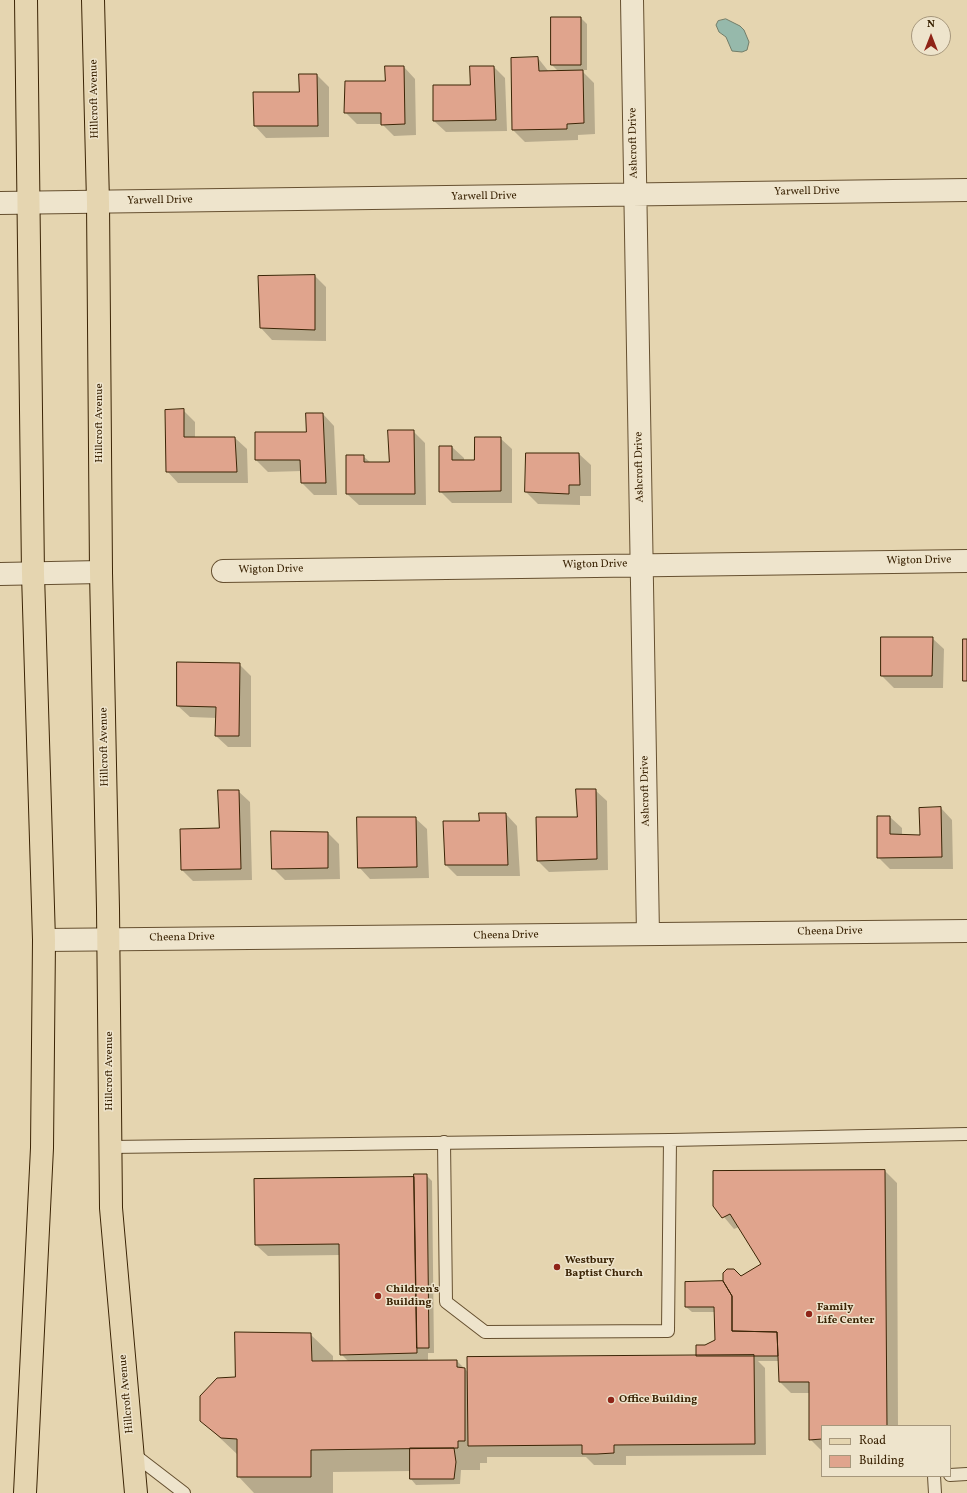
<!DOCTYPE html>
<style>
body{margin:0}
#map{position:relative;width:967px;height:1493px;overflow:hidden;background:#e5d5b0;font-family:Vollkorn,serif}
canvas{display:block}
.legend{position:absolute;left:821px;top:1425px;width:130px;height:52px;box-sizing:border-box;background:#eee4cc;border:1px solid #a6977c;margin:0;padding:5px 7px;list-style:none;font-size:12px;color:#3b2405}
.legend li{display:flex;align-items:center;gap:8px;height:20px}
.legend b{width:20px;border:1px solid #a6977c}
.north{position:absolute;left:911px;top:16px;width:40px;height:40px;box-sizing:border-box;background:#eee4cc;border:1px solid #a6977c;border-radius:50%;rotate:0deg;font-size:11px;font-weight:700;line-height:16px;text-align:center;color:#3b2405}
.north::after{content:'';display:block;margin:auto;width:14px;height:18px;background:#8f2418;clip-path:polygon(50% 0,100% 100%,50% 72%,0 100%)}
</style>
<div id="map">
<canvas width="967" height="1493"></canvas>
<ul class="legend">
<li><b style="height:5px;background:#e5d5b0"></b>Road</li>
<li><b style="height:11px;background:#e0a48d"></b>Building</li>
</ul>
<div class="north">N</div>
</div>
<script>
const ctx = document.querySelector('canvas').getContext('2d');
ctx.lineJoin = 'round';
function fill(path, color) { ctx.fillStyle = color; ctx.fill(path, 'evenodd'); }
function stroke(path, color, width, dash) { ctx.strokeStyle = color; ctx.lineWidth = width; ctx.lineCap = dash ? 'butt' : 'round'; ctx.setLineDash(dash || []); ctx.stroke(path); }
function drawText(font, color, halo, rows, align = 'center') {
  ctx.font = font + ' Vollkorn,serif'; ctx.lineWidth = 3; ctx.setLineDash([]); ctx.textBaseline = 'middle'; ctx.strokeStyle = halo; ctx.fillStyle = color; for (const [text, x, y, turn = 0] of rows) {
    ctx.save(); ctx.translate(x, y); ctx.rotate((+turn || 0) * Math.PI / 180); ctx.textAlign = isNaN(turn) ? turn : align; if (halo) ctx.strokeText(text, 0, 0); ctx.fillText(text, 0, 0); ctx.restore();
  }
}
const water = new Path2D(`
 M 726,19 L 740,26 L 744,30 L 749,42 L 747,50 L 742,52 L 732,51 L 726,37 L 719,32 L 716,25 L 718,21 Z`);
const shadow = new Path2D(`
 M 581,18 L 587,24 L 587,70 L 581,70 L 594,83 L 595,134 L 578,135 L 578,140 L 525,142 L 513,130 L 538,58 L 549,72 L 559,72 L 552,65 Z
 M 404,67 L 415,79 L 416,135 L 394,136 L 382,124 L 357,124 L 346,113 Z
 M 494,67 L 505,78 L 507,131 L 446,132 L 434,121 Z
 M 317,75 L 329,87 L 329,137 L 266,138 L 255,126 L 300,93 Z
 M 315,276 L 326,287 L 326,341 L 272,340 L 261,328 Z
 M 183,410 L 195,422 L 195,438 L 235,438 L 247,449 L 248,483 L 178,483 L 167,471 Z
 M 323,414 L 334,426 L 337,495 L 314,495 L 302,483 L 302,471 L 268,472 L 256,460 L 256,433 L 307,433 Z
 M 413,431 L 425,443 L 426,505 L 359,505 L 347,494 L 363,456 L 371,463 L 390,463 Z
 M 500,438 L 512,449 L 512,503 L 452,503 L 440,491 L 452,447 L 464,458 L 464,461 L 475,461 Z
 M 579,454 L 591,465 L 591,496 L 580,496 L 580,505 L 538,504 L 526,492 Z
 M 882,638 L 932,638 L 944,649 L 943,688 L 894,688 L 882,676 Z
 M 239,664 L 251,676 L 251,747 L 228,747 L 216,736 L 217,718 L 190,717 L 178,706 Z
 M 595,790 L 607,801 L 608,870 L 549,872 L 538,861 L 578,818 Z
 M 238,791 L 250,802 L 252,880 L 193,881 L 182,870 L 220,829 Z
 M 941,808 L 952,820 L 953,869 L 890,869 L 878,857 L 878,817 L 890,817 L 902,828 L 902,835 L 921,836 Z
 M 506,814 L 517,826 L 520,876 L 457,876 L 446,865 L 480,822 Z
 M 415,818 L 427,829 L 429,878 L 370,879 L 359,867 Z
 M 328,833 L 339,844 L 340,879 L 285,880 L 273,868 Z
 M 885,1171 L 897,1183 L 898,1426 L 822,1426 L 822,1451 L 810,1439 L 810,1393 L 791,1393 L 780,1382 L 779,1361 L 758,1361 L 765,1368 L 766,1455 L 626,1456 L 626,1465 L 594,1465 L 586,1457 L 487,1457 L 487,1463 L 480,1463 L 480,1470 L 461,1470 L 460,1484 L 416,1485 L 411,1479 L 411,1471 L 333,1472 L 333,1493 L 254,1493 L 238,1476 L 238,1455 L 201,1420 L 236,1378 L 310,1334 L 333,1356 L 333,1362 L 349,1362 L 341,1354 L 340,1255 L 268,1256 L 256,1245 L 414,1178 L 415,1179 L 426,1175 L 432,1181 L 434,1353 L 428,1353 L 428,1361 L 457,1361 L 468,1372 L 698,1357 L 706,1346 L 716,1340 L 715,1312 L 692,1312 L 686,1307 L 724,1282 L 741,1278 L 762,1265 L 739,1227 L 734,1229 L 714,1205 Z`);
const building = new Path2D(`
 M 551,17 L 581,17 L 581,65 L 551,65 Z
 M 538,57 L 539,71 L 583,70 L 584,123 L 567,124 L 567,129 L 512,130 L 511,58 Z
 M 385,66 L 404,66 L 405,124 L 381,125 L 381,113 L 344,113 L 345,81 L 385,81 Z
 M 470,66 L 494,66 L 496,120 L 433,121 L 433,85 L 470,85 Z
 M 299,74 L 317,74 L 318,126 L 254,126 L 253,92 L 299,92 Z
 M 315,275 L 315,330 L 260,328 L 258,276 Z
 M 184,409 L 184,437 L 235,437 L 237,472 L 166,472 L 165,410 Z
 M 306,413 L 323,413 L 326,483 L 301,483 L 300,460 L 255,460 L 255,432 L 306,432 Z
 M 388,430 L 414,430 L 415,494 L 346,494 L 346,455 L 364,455 L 364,462 L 389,462 Z
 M 475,437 L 501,437 L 501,491 L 439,492 L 439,446 L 452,446 L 452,460 L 474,460 Z
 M 526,453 L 579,453 L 580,485 L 569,485 L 569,494 L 525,492 Z
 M 881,637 L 933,637 L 932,676 L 881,676 Z
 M 963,639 L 967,639 L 967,681 L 963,681 Z
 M 177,662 L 240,663 L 239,736 L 215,736 L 216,707 L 177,706 Z
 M 576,789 L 596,789 L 597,859 L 537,861 L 536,817 L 577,817 Z
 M 218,790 L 239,790 L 241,869 L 181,870 L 180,829 L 219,828 Z
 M 941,807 L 942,857 L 877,858 L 877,816 L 890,816 L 890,834 L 920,835 L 919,808 Z
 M 479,813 L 506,813 L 508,865 L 445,865 L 443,821 L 479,821 Z
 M 357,817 L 416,817 L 417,867 L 358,868 Z
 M 271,831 L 328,832 L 328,868 L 272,869 Z
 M 885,1170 L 887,1426 L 822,1426 L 822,1439 L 809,1440 L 809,1382 L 779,1382 L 777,1332 L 732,1331 L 732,1296 L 723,1281 L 723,1273 L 727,1269 L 734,1269 L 741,1276 L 761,1264 L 730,1214 L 722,1218 L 713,1206 L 713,1171 Z
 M 414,1174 L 427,1174 L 429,1348 L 417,1348 Z
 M 414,1177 L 417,1353 L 340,1355 L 339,1244 L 255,1245 L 254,1179 Z
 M 723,1281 L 732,1296 L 732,1331 L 777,1332 L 778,1356 L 696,1356 L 696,1345 L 705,1345 L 715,1340 L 714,1307 L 685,1307 L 685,1282 Z
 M 235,1332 L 311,1333 L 312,1361 L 457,1360 L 457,1367 L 465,1368 L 465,1441 L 458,1441 L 458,1448 L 311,1450 L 311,1477 L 237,1477 L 237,1439 L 221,1438 L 200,1421 L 200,1396 L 217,1378 L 235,1377 Z
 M 754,1355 L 755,1444 L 614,1445 L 614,1453 L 597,1454 L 582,1454 L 582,1445 L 468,1446 L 467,1357 Z
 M 410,1448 L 454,1448 L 456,1462 L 454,1479 L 410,1479 Z`);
const lane = new Path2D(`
 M 444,1142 L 446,1302 L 485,1332 L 668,1331 L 670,1140
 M 110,1147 L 670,1140 L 967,1134
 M 132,1453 L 184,1493
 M 950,1475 L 967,1474
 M 934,1476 L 935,1493`);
const street = new Path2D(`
 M 632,0 L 648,934
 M 0,203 L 967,190
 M 223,571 L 967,561
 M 0,574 L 101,572
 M 44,940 L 967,931`);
const primary = new Path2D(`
 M 93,0 L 98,202 L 101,572 L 108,909 L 111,1208 L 136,1493
 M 25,1493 L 42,1148 L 44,940 L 33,574 L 26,0`);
const markers = [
 [557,1267,4,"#8f2418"],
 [378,1296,4,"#8f2418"],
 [809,1314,4,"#8f2418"],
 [611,1400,4,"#8f2418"]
];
const streetNames = [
 ["Hillcroft Avenue",95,99,-91],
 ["Ashcroft Drive",634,143,-91],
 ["Yarwell Drive",807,192,-1],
 ["Yarwell Drive",484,197,-1],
 ["Yarwell Drive",160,201,-1],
 ["Hillcroft Avenue",100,423,-90],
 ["Ashcroft Drive",640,467,-91],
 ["Wigton Drive",919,561,-1],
 ["Wigton Drive",595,565,-1],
 ["Wigton Drive",271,570,-1],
 ["Hillcroft Avenue",105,747,-91],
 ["Ashcroft Drive",646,791,-91],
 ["Cheena Drive",830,932,-1],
 ["Cheena Drive",506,936,-1],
 ["Cheena Drive",182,938,-1],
 ["Hillcroft Avenue",110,1071,-90],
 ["Hillcroft Avenue",127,1394,-95]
];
const poiNames = [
 ["Westbury",565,1261],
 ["Baptist Church",565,1274],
 ["Children's",386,1290],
 ["Building",386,1303],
 ["Family",817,1308],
 ["Life Center",817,1321],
 ["Office Building",619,1400]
];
fill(water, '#96b9ab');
stroke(water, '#727d69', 1);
fill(shadow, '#0003');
fill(building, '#e0a48d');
stroke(building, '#3b2405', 1);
stroke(lane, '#665030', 14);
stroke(street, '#665030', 24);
stroke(primary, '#3b2405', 24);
stroke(lane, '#eee4cc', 12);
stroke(street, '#eee4cc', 22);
stroke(primary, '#e5d5b0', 22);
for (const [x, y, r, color] of markers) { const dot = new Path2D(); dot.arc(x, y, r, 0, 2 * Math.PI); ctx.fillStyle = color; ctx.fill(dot); stroke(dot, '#eee4cc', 1.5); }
drawText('11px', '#3b2405', '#eee4cc', streetNames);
drawText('bold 11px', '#3b2405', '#eee4cc', poiNames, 'left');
</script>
